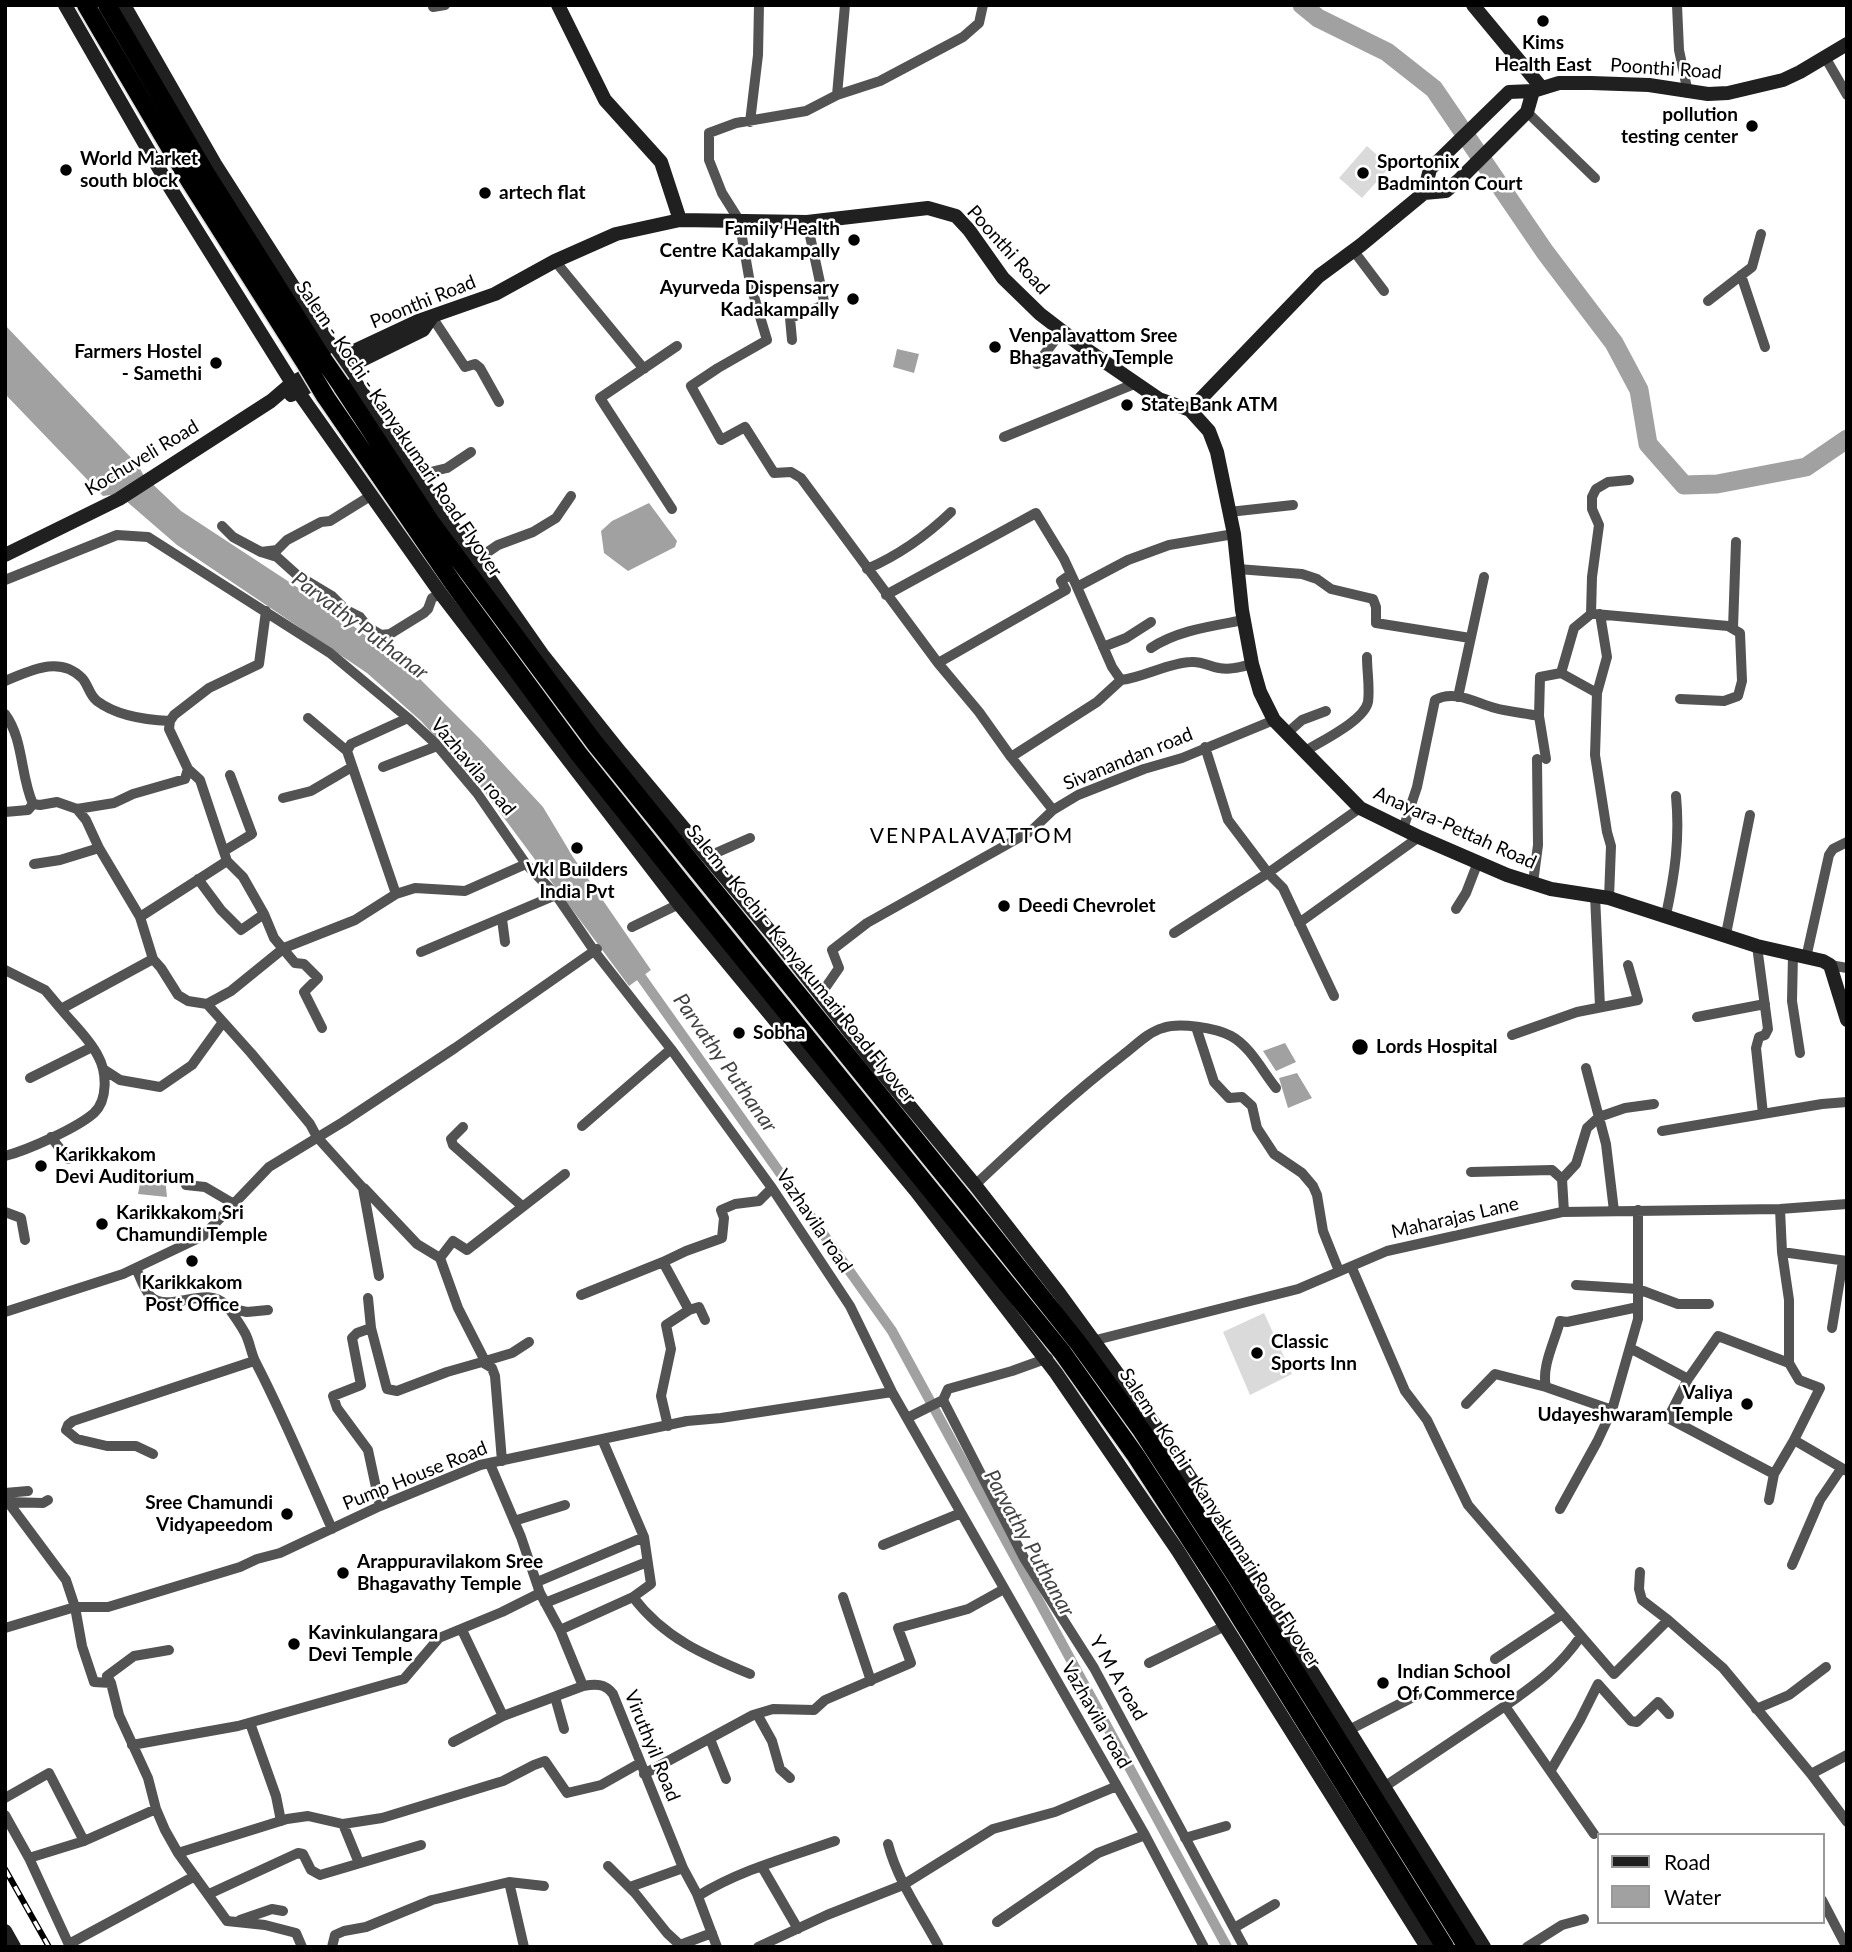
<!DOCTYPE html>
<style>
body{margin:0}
#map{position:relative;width:1852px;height:1952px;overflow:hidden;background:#fff;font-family:Lato,sans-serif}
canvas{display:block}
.frame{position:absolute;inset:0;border:7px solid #000;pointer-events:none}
.legend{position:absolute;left:1597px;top:1833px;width:228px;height:91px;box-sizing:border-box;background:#fff;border:2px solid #999;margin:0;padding:9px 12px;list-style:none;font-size:21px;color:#000}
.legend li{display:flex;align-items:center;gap:14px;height:35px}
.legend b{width:35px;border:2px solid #999}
</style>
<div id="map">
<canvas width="1852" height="1952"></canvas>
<div class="frame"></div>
<ul class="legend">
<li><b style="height:9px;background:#202020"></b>Road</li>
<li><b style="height:19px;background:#a1a1a1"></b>Water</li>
</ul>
</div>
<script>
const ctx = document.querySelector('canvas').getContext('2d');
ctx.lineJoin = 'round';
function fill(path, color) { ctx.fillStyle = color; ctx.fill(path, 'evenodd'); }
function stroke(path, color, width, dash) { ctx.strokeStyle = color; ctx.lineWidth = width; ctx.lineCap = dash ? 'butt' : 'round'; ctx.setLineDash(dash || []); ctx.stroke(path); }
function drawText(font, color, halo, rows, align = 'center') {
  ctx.font = font + ' Lato,sans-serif'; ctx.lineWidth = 5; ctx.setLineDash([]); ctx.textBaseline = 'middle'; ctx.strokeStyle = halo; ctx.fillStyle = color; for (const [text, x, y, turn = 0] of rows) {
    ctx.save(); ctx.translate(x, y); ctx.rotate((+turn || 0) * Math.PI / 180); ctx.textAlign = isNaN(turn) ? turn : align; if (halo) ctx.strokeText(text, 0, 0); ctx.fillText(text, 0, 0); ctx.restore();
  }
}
const green = new Path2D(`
 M 1367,146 L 1387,164 L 1388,169 L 1362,198 L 1339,178 Z
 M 1264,1313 L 1292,1374 L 1250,1395 L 1223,1332 Z`);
const water = new Path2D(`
 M 5,325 L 138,465 L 144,476 L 181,511 L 338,614 L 417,676 L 481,740 L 543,807 L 573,857 L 651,970 L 629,986 L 481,787 L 421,721 L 367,673 L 177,545 L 118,494 L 103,496 L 5,394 Z
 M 897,349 L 919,354 L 914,373 L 893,367 Z
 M 649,503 L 677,541 L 675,547 L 628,571 L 604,553 L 601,531 L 612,521 Z
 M 1285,1043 L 1296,1062 L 1276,1071 L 1263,1051 Z
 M 1297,1073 L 1312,1098 L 1288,1108 L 1279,1078 Z
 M 141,1178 L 165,1178 L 167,1197 L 138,1194 Z`);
const canal = new Path2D(`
 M 634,967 L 892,1331 L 1227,1947`);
const river = new Path2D(`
 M 1302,5 L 1318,18 L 1387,52 L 1434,89 L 1545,252 L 1614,343 L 1639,390 L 1648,444 L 1684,485 L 1717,484 L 1806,467 L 1847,439`);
const street = new Path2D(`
 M 983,5 L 979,23 L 963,37 L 880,81 L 837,95 L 806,111 L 736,123 L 709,133 L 709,160 L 722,193 L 739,220 L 750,283 L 767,340 L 718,368 L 691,386 L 721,440 L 745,427 L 774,473 L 791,472 L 801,478 L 938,663 L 979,712 L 1011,757 L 1053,810
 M 1677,5 L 1679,50 L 1688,93
 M 433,7 L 445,5
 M 1825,57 L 1847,95
 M 837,95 L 845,5
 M 1527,112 L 1595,178
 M 750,122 L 758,55 L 759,5
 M 1353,250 L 1384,291
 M 555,261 L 644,369
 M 1741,275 L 1765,347
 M 1708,301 L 1752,267 L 1761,234
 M 432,317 L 465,367 L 475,364 L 480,368 L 499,402
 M 792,340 L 790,318 L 822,306 L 824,301 L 807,222
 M 1037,364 L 1062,331
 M 1004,437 L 1134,384
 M 418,475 L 447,468 L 471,452
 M 672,509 L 600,398 L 677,346
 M 1229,512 L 1293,505
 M 222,526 L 233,537 L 261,552 L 277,550 L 287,540 L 321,522 L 330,521 L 372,495
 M 261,552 L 277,557 L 297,575 L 332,596 L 346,610 L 360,617 L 368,627 L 381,635 L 390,634 L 424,613 L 428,609 L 432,598 L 441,594
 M 476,560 L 498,545 L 533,532 L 556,518 L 571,496
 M 867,569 C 899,555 925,537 951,512
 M 1238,569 L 1302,574 L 1317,579 L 1331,589 L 1373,599 L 1376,607 L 1376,623 L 1470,638
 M 5,580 L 117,535 L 148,537 L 330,653 L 408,718 L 435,743 L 477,793 L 526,864 L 556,895 L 595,952 L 671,1049 L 772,1188 L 850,1306 L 892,1392 L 1145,1835 L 1204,1947
 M 1077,587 L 1112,667 L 1121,680 C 1145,677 1167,663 1191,662 C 1201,661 1209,666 1219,668 C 1231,670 1240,667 1252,664
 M 886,595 L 1036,513 L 1064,559 L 1077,587 L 1128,560 L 1169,545 L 1234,534
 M 1595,614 L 1728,626 L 1740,633 L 1742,681 L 1738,696 L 1724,701 L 1680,699
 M 1600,614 L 1607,657 L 1597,693 L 1595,755 L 1607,832 L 1611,846 L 1609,898
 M 1733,628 L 1736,542
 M 1103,647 L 1126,638 L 1151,622
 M 1151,648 C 1178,630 1213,626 1244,620
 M 938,663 L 1066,590 L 1061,581 L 1071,574
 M 1561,673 L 1597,693
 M 5,681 C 30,671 59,655 82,678 C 88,684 89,695 97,701 C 117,716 145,720 170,721
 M 1458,697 L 1484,577
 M 5,714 C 24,740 20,775 33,804 L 40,805 L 57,802 L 77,809 L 86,820 L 99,848 L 140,917 L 153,959 L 161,968 L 178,995 L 188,1001 L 207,1004 L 251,1053 L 310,1124 L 317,1137 L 363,1188 L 379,1276
 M 1539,716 L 1546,759
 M 308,718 L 347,751
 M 1286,734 L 1302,720 L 1326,711
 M 1205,747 L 1228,820 L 1268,873 L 1283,888 L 1334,996
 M 1304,752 C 1321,741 1364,721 1368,702 C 1370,688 1367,672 1367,657
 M 1011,757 L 1097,702 L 1121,680
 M 383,767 L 437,746
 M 188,769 L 200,780 L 227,861 L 243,877 L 264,914 L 274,938 L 295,963 L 304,964 L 318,978 L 304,992 L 322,1028
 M 283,798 L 311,791 L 352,767
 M 77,809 L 114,803 L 133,794 L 185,779 L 188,769 L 169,729 L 170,721 L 174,715 L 209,688 L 259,664 L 266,611
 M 5,812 L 28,810 L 33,804
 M 1403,829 L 1417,787 L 1435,700 C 1454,689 1476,703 1495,708 C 1509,712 1525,713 1539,716 L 1540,677 L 1561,673 L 1574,628 L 1591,614 L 1592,577 L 1599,525 L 1592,509 L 1592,497 L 1596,489 L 1608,482 L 1629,480
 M 224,851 L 252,834 L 230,775
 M 709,856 L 750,838
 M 34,864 L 60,860 L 99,848
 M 198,879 L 221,910 L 241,930 L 264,914
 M 1533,883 L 1538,845 L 1537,759
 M 396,894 L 347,751 L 351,744 L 408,718
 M 1595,895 L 1600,1007
 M 1456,909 L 1466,893 L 1478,862
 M 1666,915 C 1675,873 1680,839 1676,796
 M 140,917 L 227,861
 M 502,919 L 505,942
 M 1299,923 L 1419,837
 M 632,927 L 679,904
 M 1174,933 L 1268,873 L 1360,808
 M 1726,934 L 1750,815
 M 1757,946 L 1768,1029 L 1765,1035 L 1759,1037 L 1756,1048 L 1763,1114
 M 421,952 L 556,895
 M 1793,954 L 1792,1001 L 1800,1053
 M 1806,958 L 1829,855 L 1833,849 L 1847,842
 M 1830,965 L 1847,968
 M 5,970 L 45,990 L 61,1009 L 153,959
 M 821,994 L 839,968 L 832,950 L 867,923 L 1031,831 L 1053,810 L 1078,795 L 1144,769 L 1182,758 L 1274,720
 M 207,1004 L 231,991 L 284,948 L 355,920 L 396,894 L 415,888 L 465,891 L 526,864
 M 1697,1017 L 1765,1004
 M 1196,1027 L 1214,1082 L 1229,1098 L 1242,1097 L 1252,1106 L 1257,1128 L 1274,1154 L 1302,1173 L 1313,1186 L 1317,1195 L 1323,1231 L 1339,1271
 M 1512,1035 L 1577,1012 L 1638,1000 L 1628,965
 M 1586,1068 L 1606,1144 L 1614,1211
 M 103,1069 L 120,1080 L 160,1087 L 192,1065 L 223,1022
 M 30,1078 L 92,1047
 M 582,1126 L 671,1049
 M 463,1127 L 451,1139 L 453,1145 L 522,1206
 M 1662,1131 L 1822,1104 L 1847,1102
 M 51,1137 L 68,1159
 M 5,1156 C 28,1150 77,1128 94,1113 C 108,1100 107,1072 98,1056 C 90,1039 73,1024 61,1009
 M 1471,1172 L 1552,1170 L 1562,1179
 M 186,1185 L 205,1187 L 234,1204
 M 975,1185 C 1023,1140 1071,1095 1123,1055 C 1135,1046 1148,1032 1163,1028 C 1179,1022 1216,1028 1231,1036 C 1250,1046 1263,1072 1276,1088
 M 364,1188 L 417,1244 L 440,1258
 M 1780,1209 L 1782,1252 L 1789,1300 L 1789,1363 L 1799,1380 L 1820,1388 L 1794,1440
 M 5,1212 L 21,1218 L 25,1240
 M 1564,1212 L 1562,1179 L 1576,1164 L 1587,1128 L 1599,1117 L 1625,1108 L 1654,1104
 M 1782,1252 L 1847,1261
 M 136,1268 C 140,1277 144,1290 151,1297 C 170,1314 207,1283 227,1306 C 233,1314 240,1324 245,1333 C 250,1342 251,1354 256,1363 C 284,1417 307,1473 332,1529
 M 1352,1268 L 1405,1391 L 1427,1420 L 1468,1505 L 1614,1674 L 1668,1620 L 1723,1668 L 1811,1774 L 1847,1822
 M 1576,1285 L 1638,1289 L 1678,1304 L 1709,1304
 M 581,1295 L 663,1262
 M 368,1298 L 371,1328 L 387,1389 L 397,1391 L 447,1372 L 482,1362 L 492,1368 L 495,1376 L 502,1461
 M 228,1308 L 247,1312 L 268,1310
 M 5,1312 L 123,1274 L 203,1236 L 269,1167 L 343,1122 L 455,1048 L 597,949
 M 705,1320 L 699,1307 L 689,1310 L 663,1262 L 686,1251 L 722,1238 L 724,1218 L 721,1210 L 735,1204 L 759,1201 L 772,1188
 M 371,1328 L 357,1333 L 352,1338 L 361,1385 L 333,1396 L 337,1408 L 368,1450 L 380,1506
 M 1832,1328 L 1843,1261
 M 529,1342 L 512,1353 L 482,1362 L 483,1357 L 458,1308 L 440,1258 L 453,1241 L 467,1250 L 565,1174
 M 1088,1342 L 1298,1289 L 1387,1251 L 1562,1212 L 1780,1209 L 1847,1204
 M 1630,1348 L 1688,1379 L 1668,1418 L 1774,1474 L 1794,1440 L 1847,1471
 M 1048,1358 L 1012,1371 L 948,1389 L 943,1400 L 1024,1558 L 1094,1668 L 1244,1947
 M 1688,1379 L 1718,1336 L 1789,1363
 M 1466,1404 L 1495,1374 L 1546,1387
 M 1612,1410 L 1546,1387 C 1541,1367 1555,1341 1560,1321 L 1567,1322 L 1638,1307
 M 907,1418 L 943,1400
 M 668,1426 L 661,1396 L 671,1349 L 666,1325 L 689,1310
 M 602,1439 L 644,1537 L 651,1584 L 633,1597
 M 153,1454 L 136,1446 L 107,1446 L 77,1439 L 66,1430 L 68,1425 L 73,1421 L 254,1361
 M 490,1464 L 521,1537 L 540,1593 L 560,1630 L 583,1686 C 595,1684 605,1683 613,1694 L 683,1868 L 697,1894 L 717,1947
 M 5,1493 L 28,1491
 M 5,1498 L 66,1580 L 75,1607 L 82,1646 L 94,1682 L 111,1683 L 119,1715 L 148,1778 L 156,1809 L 165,1830 L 178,1853 L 227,1921 L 265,1925 L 296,1933 L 302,1947
 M 1769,1500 L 1774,1474
 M 7,1502 L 43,1503 L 48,1500
 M 1560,1509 L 1597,1442 L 1612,1410 L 1638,1319 L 1638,1210
 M 514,1521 L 565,1505
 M 883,1545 L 961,1513
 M 1792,1565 L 1820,1500 L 1841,1469
 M 1640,1572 L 1639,1589 L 1642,1600 L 1668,1620
 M 537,1582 L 644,1537
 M 843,1597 L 871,1681
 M 545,1603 L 647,1562
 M 5,1628 L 75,1607 L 108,1607 L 240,1567 L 257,1559 L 280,1553 L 380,1506 L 480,1465 L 687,1421 L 721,1418 L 892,1392
 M 462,1630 L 503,1716
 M 560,1630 L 633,1597 C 664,1638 704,1655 750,1674
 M 1495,1659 L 1561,1615
 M 1149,1663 L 1225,1626
 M 111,1683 L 107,1676 L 134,1656 L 169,1650
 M 555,1697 L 564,1729
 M 1505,1706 C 1536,1684 1559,1668 1581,1636
 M 1756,1709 L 1789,1695 L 1826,1667
 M 757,1714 L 772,1741 L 780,1769 L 790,1778
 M 250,1723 L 276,1796 L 281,1821
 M 1349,1730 L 1417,1695
 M 710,1739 L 726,1779
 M 453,1742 L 503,1716 L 583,1686
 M 132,1745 L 238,1726 L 404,1679 L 439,1638 L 502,1612 L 540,1593
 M 1551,1770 L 1580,1720 L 1598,1684 L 1631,1721 L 1637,1722 L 1658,1702 L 1669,1714
 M 644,1774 L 753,1715 L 773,1709 L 814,1710 L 825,1700 L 911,1663 L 898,1628 L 968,1609 L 1004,1589
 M 1811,1774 L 1847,1755
 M 1384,1787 L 1505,1706 L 1594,1834
 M 5,1798 L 49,1773 L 84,1841
 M 5,1815 L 29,1858 L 70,1947
 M 343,1824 L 359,1863
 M 1185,1838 L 1226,1826
 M 888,1844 C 898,1882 921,1913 939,1947
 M 178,1853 L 287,1819 L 308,1816 L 343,1824 L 382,1818 L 503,1781 L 534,1765 L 545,1761 L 567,1793 L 601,1785 L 640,1763
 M 29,1858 L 84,1841 L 156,1809
 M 608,1866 L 635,1893 L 667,1933 L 680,1945 L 712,1933
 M 762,1867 L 798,1929
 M 509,1882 L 524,1947
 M 630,1887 L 683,1868
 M 209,1894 L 298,1853 L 303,1854 L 311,1870 L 320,1875 L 421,1845
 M 698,1896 C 740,1870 789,1857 835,1841
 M 1822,1900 L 1845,1944
 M 240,1920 L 272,1909 L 283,1911
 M 997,1922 L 1098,1853 L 1145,1835
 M 1234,1928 L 1275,1904
 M 69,1944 L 195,1876
 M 332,1947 L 335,1935 L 344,1931 L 366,1927 L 432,1900 L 509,1882 L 544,1886
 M 758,1947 L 827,1915 L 903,1885 L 993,1829 L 1055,1812 L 1117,1786
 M 1527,1947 L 1562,1925 L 1584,1919`);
const secondary = new Path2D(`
 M 65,5 L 169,186 L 292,383 L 441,594 L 679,904 L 916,1191 L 1056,1373 L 1178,1551 L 1427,1947
 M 124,5 L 215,164 L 339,358 L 442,511 L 542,654 L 621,753 L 779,942 L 870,1058 L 975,1185 L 1059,1293 L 1163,1436 L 1203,1497 L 1484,1947
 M 558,5 L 605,100 L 661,162 L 680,220
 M 1473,5 L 1541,87
 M 1424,193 L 1446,191 L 1460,179 L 1527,112 L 1533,91
 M 291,395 L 423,330 L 432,317
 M 1190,410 L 1209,431 L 1217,452 L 1234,534 L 1242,610 L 1252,664 L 1260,692 L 1274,720 L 1360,808 L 1419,837 L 1507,875 L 1551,889 L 1609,898 L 1757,946 L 1823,961 L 1830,965 L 1847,1020
 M 5,555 L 119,499 L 271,401 L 292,383 L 339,358 L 418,321 L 495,294 L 555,261 L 616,234 L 680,220 L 807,222 L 928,208 L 956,216 L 969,230 L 1003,278 L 1040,314 L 1083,347 L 1159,399 L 1190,410 L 1319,276 L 1361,245 L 1424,193 L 1430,169 L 1509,92 L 1533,91 L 1559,83 L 1591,83 L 1649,85 L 1708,94 L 1728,93 L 1783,80 L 1800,72 L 1847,44
 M 5,1931 L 14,1947`);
const highway = new Path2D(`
 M 86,5 L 189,180 L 307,366
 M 107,5 L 205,172 L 323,359
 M 341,385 L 430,521 L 594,742 L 983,1223 L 1079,1344 L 1142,1431 L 1236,1576 L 1467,1947
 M 325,396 L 453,583 L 578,753 L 684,886 L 1062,1352 L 1136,1456 L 1221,1587 L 1445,1947`);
const rail = new Path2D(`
 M 5,1869 L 49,1947`);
const highwayBridge = new Path2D(`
 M 323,359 L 341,385
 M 307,366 L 325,396`);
const markers = [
 [1543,21,7,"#000"],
 [1752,126,7,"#000"],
 [66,170,7,"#000"],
 [1363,173,7,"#000"],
 [485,193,7,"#000"],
 [854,240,7,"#000"],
 [853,299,7,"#000"],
 [995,347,7,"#000"],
 [216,363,7,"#000"],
 [1127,405,7,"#000"],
 [577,848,7,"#000"],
 [1004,906,7,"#000"],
 [739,1033,7,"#000"],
 [1360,1047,9,"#000"],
 [41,1166,7,"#000"],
 [102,1224,7,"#000"],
 [192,1261,7,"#000"],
 [1257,1353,7,"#000"],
 [1747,1404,7,"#000"],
 [287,1514,7,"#000"],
 [343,1573,7,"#000"],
 [294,1644,7,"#000"],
 [1383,1683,7,"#000"]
];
const poiNames = [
 ["Kims",1543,43,"center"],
 ["Health East",1543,65,"center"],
 ["pollution",1738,115,"right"],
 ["testing center",1738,137,"right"],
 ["World Market",80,159],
 ["south block",80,181],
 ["Sportonix",1377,162],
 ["Badminton Court",1377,184],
 ["artech flat",499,193],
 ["Family Health",840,229,"right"],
 ["Centre Kadakampally",840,251,"right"],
 ["Ayurveda Dispensary",839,288,"right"],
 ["Kadakampally",839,310,"right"],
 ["Venpalavattom Sree",1009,336],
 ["Bhagavathy Temple",1009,358],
 ["Farmers Hostel",202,352,"right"],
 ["- Samethi",202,374,"right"],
 ["State Bank ATM",1141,405],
 ["Vkl Builders",577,870,"center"],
 ["India Pvt",577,892,"center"],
 ["Deedi Chevrolet",1018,906],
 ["Sobha",753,1033],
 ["Lords Hospital",1376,1047],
 ["Karikkakom",55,1155],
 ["Devi Auditorium",55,1177],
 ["Karikkakom Sri",116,1213],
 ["Chamundi Temple",116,1235],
 ["Karikkakom",192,1283,"center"],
 ["Post Office",192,1305,"center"],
 ["Classic",1271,1342],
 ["Sports Inn",1271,1364],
 ["Valiya",1733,1393,"right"],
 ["Udayeshwaram Temple",1733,1415,"right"],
 ["Sree Chamundi",273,1503,"right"],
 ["Vidyapeedom",273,1525,"right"],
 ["Arappuravilakom Sree",357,1562],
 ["Bhagavathy Temple",357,1584],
 ["Kavinkulangara",308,1633],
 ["Devi Temple",308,1655],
 ["Indian School",1397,1672],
 ["Of Commerce",1397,1694]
];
const streetNames = [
 ["Poonthi Road",1666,69,4],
 ["Poonthi Road",1008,250,48],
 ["Poonthi Road",423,302,-22],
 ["Salem - Kochi - Kanyakumari Road Flyover",399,429,56],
 ["Kochuveli Road",142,458,-31],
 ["Sivanandan road",1128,759,-22],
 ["Vazhavila road",473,767,50],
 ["Anayara-Pettah Road",1455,828,24],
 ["Salem - Kochi - Kanyakumari Road Flyover",801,964,51],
 ["Maharajas Lane",1455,1218,-13],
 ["Vazhavila road",814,1221,56],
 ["Pump House Road",415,1476,-22],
 ["Salem - Kochi - Kanyakumari Road Flyover",1220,1518,57],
 ["Y M A road",1118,1678,60],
 ["Vazhavila road",1096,1715,60],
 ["Viruthyil Road",652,1746,68]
];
const waterNames = [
 ["Parvathy Puthanar",360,626,37],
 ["Parvathy Puthanar",725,1063,55],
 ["Parvathy Puthanar",1029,1543,61]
];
const neighbourhoodNames = [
 ["VENPALAVATTOM",972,836]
];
fill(green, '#dadada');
fill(water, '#a1a1a1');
stroke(canal, '#a1a1a1', 10);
stroke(river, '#a1a1a1', 19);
stroke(highway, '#dbdbdb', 21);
stroke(street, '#535353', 10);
stroke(secondary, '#202020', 14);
stroke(highway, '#000', 18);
stroke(rail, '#000', 6);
stroke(rail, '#fff', 3.5, [10]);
stroke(highwayBridge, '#dbdbdb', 21, []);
stroke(highwayBridge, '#000', 18);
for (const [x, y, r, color] of markers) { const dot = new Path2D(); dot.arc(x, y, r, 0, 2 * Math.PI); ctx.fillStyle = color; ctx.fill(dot); stroke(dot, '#fff', 2.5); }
drawText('bold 19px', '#000', '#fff', poiNames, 'left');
drawText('19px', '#000', '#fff', streetNames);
drawText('italic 21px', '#424242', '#fff', waterNames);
ctx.letterSpacing = '2px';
drawText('21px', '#000', '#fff', neighbourhoodNames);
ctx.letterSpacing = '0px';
</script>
